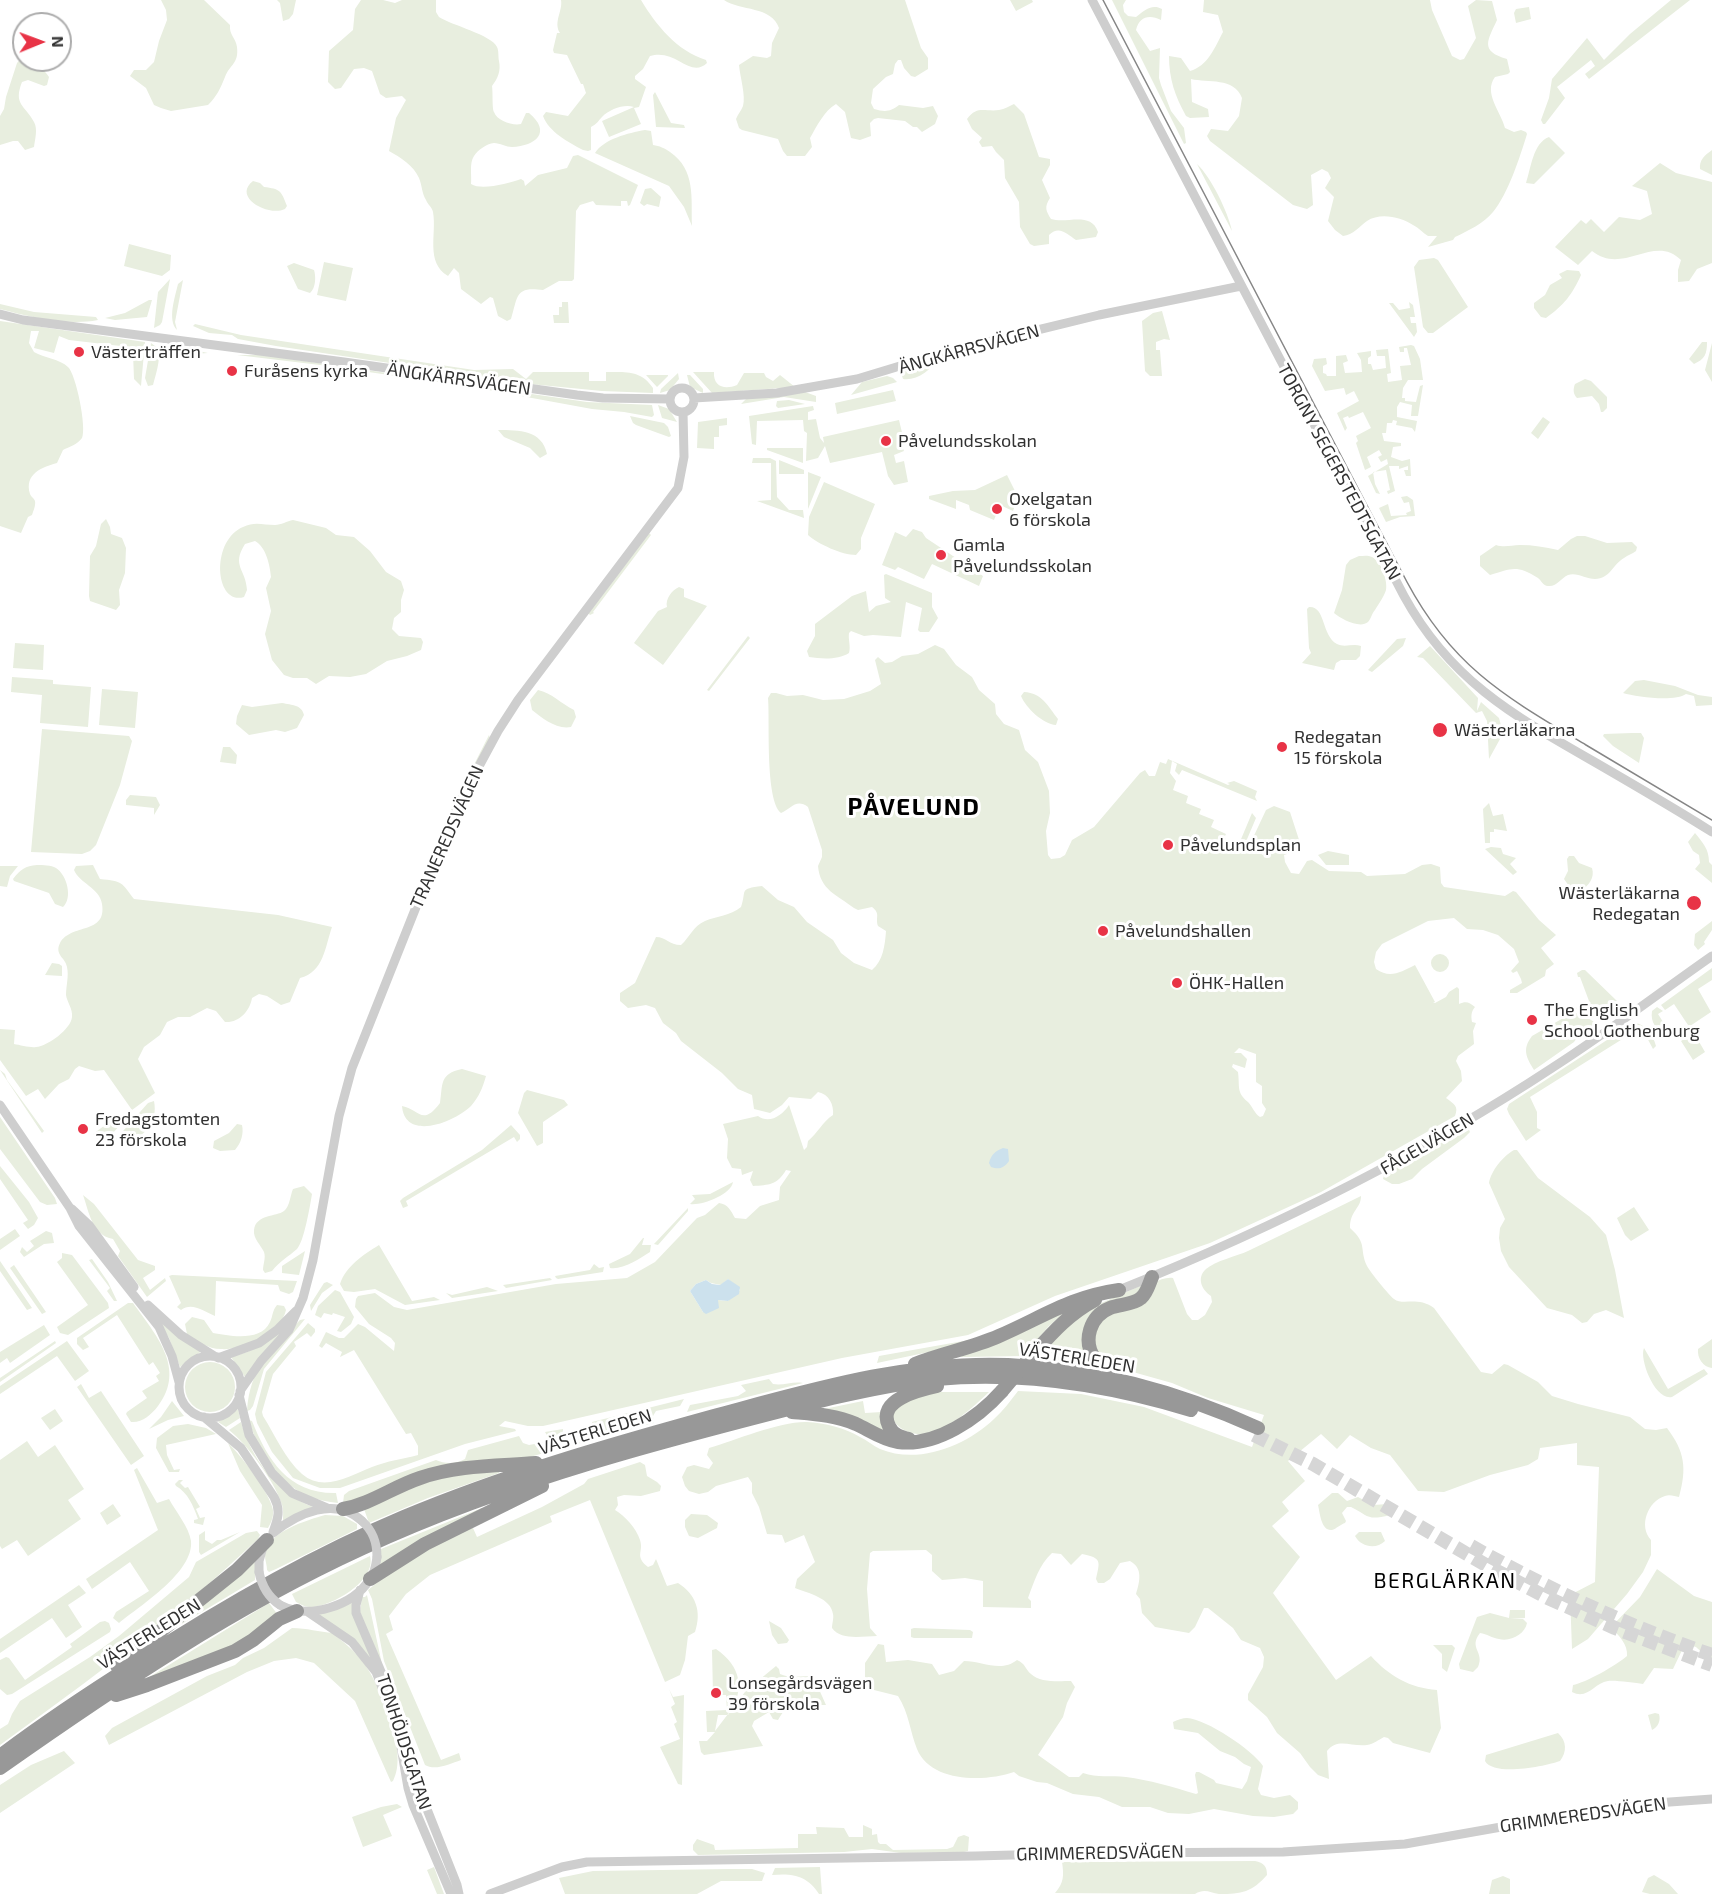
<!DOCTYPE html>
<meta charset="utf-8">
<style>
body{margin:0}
#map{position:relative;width:1712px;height:1894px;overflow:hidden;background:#fff;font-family:"Exo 2",sans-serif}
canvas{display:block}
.north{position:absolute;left:12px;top:12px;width:60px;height:60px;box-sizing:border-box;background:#fff;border:2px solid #adadad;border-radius:50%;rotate:89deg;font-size:16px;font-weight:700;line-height:24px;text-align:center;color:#313131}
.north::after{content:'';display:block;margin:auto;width:21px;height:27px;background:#e83346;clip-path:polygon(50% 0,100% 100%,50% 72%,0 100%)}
</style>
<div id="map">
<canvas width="1712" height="1894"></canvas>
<div class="north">N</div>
</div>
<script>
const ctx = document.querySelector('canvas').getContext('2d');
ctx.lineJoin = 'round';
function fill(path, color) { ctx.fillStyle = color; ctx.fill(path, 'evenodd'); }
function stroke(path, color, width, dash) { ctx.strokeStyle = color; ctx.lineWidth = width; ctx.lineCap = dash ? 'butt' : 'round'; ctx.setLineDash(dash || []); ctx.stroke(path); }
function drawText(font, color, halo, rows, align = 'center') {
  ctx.font = font + ' "Exo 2",sans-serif'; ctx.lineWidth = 6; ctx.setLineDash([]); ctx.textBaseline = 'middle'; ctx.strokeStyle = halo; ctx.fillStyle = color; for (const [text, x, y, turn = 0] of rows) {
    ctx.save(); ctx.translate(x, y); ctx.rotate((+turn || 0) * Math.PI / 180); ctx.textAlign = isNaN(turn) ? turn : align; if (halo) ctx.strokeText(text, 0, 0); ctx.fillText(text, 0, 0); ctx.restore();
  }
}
const green = new Path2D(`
 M 161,0 L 204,0 L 230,25 C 229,35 236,38 237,47 C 239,64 230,64 225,77 C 220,89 217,96 208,105 L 171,111 L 161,108 L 154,105 L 146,88 L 130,76 L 134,70 L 146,70 L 154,62 L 159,41 L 167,20 L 166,10 Z
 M 277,0 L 296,0 L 293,14 L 289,19 L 283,21 L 280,3 Z
 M 361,0 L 383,0 L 395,3 L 402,0 L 436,0 L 436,12 L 439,17 C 451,25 492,35 497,47 C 499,51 498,56 499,61 C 501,71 498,78 492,86 C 493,92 492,109 494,112 C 497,121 513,126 521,124 L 526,113 L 529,113 C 552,132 536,146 512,147 C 506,147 500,143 494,143 C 486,144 478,150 474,156 C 469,163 472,176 471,184 C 482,191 509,183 521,179 L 524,181 L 525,186 L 538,175 L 567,168 L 573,156 L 578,155 L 638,185 L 630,205 L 628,206 L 627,201 L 621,201 L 621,206 L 596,205 L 593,201 L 580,205 L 576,211 L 574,279 L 572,281 L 559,281 L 543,290 C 515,286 518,296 511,319 L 507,321 L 498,316 L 493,298 L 490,297 L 481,304 L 461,289 L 459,273 L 454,268 L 448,276 C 425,262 437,234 433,212 C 432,207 428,205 426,200 C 422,194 422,185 419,178 C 414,166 400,157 389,151 L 396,118 L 406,100 L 402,96 L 386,98 L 380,94 L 372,71 L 364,68 L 354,69 L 341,88 L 335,89 L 328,82 L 329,51 L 353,30 L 355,9 Z
 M 561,0 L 641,0 C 656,25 677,51 706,60 L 707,63 C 690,79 676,48 650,56 L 643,69 L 635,76 L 635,79 L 646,87 L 639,107 L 634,108 L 641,124 L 609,137 L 602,121 L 634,107 C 624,104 610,109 602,117 C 598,121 597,124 591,127 L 591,150 L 588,151 L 583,150 C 568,142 549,132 543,116 L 546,112 L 568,116 L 586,93 L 583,84 L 581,84 L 567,55 L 554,53 L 553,50 L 557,33 L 560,33 C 553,22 563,11 561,0 Z
 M 724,0 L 905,0 L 921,48 L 928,58 L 928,69 L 915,77 L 911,76 L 904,68 L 901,60 L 898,60 L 895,64 L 893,74 L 886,77 L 873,89 L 871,103 L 874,109 C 885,112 890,112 899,105 L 923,108 L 933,106 L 938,116 L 935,124 L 922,132 L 917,127 L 913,127 L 905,121 L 878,118 L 874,119 L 870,123 L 871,136 L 860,140 L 851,138 L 845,112 L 836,104 C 824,111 817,126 810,138 L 812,147 L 805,156 L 787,156 L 783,151 L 778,139 L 742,130 L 739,128 L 736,119 C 738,114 741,111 743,106 C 746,96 740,77 739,65 L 753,56 L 767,58 L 771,56 L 772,43 L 779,28 C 772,6 740,11 724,0 Z
 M 1010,0 L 1032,0 L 1033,2 L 1016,11 Z
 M 1112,0 L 1126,0 L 1123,5 L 1124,12 L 1128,16 L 1136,17 C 1143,11 1152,3 1162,9 L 1161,20 C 1149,14 1139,17 1136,30 L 1150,51 L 1160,48 L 1159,78 L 1161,85 L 1171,111 L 1184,128 L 1186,143 L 1184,144 Z
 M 1204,0 L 1430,0 L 1432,10 L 1452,56 L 1460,60 L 1464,59 L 1476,38 L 1468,6 L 1476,0 L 1492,1 L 1497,20 C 1488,40 1479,51 1507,59 L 1510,72 L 1508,74 L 1495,77 C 1483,93 1501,112 1505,128 L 1514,132 L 1521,130 L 1526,132 L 1527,134 C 1520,157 1508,194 1493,212 C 1484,223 1468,231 1455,237 L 1453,240 L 1428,247 L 1437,236 L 1428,236 C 1423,233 1419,228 1413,225 C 1401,217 1380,212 1367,221 C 1360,226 1353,235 1343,236 L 1335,230 L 1328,221 L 1334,197 L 1325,188 L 1331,178 L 1328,172 L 1322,169 L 1311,175 L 1313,205 L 1307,209 L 1293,205 L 1210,141 L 1207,136 L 1211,129 L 1228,131 L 1239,116 L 1242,98 C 1234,77 1208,83 1191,79 L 1192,102 L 1208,109 L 1209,117 L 1190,118 L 1186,116 C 1175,96 1169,79 1169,56 L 1181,58 L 1190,71 C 1208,66 1215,47 1223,32 L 1218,15 L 1203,12 Z
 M 1671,0 L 1690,0 L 1589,79 L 1585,74 L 1595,66 L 1591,60 L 1557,87 L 1565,98 L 1545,124 L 1543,124 L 1541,120 L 1549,98 L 1552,79 L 1587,38 L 1604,60 L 1630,34 Z
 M 1529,7 L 1531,19 L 1516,23 L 1514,13 L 1516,9 Z
 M 24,55 L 24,60 C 33,60 44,69 49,77 L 47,85 L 44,86 L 28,80 L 22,82 C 13,105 25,105 34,122 C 38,129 35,139 34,147 L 25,150 L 18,141 L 13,141 L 0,145 L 0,116 L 4,109 L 6,97 L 17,63 Z
 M 655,92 L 671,123 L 684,125 L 685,128 L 656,127 L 653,95 Z
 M 1014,104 L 1024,114 L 1039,157 L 1050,159 L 1050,165 L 1042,180 L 1050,198 C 1044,207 1046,211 1051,219 C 1067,224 1091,211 1098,232 L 1096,237 L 1076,240 C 1067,234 1059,225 1049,235 L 1049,244 L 1034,246 L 1030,244 L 1020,227 L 1019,202 L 1005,178 L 1004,160 L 996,152 L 992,146 L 982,147 L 979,142 L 982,138 L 972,129 L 967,119 C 977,105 985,112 999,110 C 1005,109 1009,106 1014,104 Z
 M 645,130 L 651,131 L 653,145 C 660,146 664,148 670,152 C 696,170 691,198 692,226 L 684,207 L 669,186 L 595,153 C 604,139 628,133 645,130 Z
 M 1549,137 L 1565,153 L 1534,184 L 1526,183 C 1531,168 1533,143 1549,137 Z
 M 1712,150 L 1712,175 L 1700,169 C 1699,160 1705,155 1712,150 Z
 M 1660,163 L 1676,173 L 1712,182 L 1712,263 L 1697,269 L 1689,281 L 1678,282 L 1678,270 L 1681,260 C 1654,233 1623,276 1592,251 L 1578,265 L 1555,247 L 1581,220 L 1586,224 L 1591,219 L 1604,232 L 1619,217 L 1640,220 L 1652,214 L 1647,191 L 1632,186 Z
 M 1197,164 C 1211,177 1228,212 1232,231 Z
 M 253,181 L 260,183 L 264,187 C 280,189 281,190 287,206 L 285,209 C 268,217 232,197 253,181 Z
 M 651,188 L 661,197 L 659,207 L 647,204 L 644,206 L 640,203 L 645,189 Z
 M 129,244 L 171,255 L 170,270 L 162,276 L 124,266 Z
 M 1434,258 L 1438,260 L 1468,307 L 1433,333 L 1428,333 L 1423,327 L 1414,267 L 1419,260 Z
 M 324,262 L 353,268 L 346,301 L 317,295 Z
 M 294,263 L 314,270 C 316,276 316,288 310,293 L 298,289 L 287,266 Z
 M 1567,270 L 1579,271 L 1581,275 C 1572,295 1564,305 1546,318 L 1541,317 L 1534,308 L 1534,303 L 1545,295 L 1550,285 L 1562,278 L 1559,274 Z
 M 170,279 L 162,322 L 160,325 L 154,328 L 158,292 Z
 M 183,280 L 175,322 L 177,330 C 167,320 175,297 178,284 Z
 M 149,300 L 152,300 L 147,317 L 115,320 L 105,318 L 125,313 Z
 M 562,302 L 568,302 L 569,323 L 554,323 L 553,315 L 559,315 L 559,307 L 562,307 Z
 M 1409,302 L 1413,305 L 1415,317 L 1410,317 L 1411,323 L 1416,323 L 1417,332 L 1414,337 L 1389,303 L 1393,303 L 1399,310 L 1410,308 Z
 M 0,304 L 34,312 L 96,317 L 98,320 C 67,326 30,317 0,309 Z
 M 1162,311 L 1170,340 L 1164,339 L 1156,342 L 1156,350 L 1160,350 L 1162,376 L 1150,376 L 1145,371 L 1142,321 L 1153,313 Z
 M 0,321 L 145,342 L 141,386 L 134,379 L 133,353 L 129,347 L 69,340 L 59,336 L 54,353 L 34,348 L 39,331 L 31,331 L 29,343 L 34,352 C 44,358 60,359 68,367 C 76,374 87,428 82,438 C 78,444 69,447 63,450 L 57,463 C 42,467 24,474 30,494 C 31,497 34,498 35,501 C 36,505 33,512 32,515 L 28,517 L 21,533 L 0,526 Z
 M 195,324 L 241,335 L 474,370 L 513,369 L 526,379 L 533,372 L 589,372 L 589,381 L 606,381 L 606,372 C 626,372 641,370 653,388 L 653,393 L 602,391 L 530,384 L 276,346 L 238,339 L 232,335 L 209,333 L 193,326 Z
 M 1702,342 L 1707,342 C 1707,354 1705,359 1694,364 L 1689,359 Z
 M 151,343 L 159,349 C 160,362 156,374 153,385 L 148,386 L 145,378 Z
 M 1712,343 L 1712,382 L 1705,370 Z
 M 1411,345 L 1414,346 L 1420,359 L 1423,380 L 1408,380 L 1403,388 L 1402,398 L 1405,398 L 1405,401 L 1416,402 L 1420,386 L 1423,385 L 1418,416 L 1411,416 L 1412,405 L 1400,402 L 1397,407 L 1397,417 L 1417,421 L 1415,432 L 1412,428 L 1396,425 L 1397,421 L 1393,420 L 1392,423 L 1387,423 L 1386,433 L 1382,433 L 1384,441 L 1401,443 L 1401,446 L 1393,447 L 1391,457 L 1402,461 L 1410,459 L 1411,476 L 1406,476 L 1404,470 L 1408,470 L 1408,466 L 1399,469 L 1399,466 L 1389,466 L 1395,491 L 1388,494 L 1387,491 L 1390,490 L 1386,470 L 1373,472 L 1375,484 L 1380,494 L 1376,493 L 1368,476 L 1388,464 L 1387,459 L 1381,462 L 1378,457 L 1382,455 L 1379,450 L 1367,457 L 1371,467 L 1365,470 L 1356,443 L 1358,441 L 1356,436 L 1371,428 L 1363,412 L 1349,418 L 1348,416 L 1343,418 L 1347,428 L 1345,431 L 1337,413 L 1359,401 L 1354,391 L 1346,395 L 1344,388 L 1325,391 L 1312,366 L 1314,359 L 1326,358 L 1327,364 L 1323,366 L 1323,373 L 1326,374 L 1327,376 L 1336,376 L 1336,356 L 1346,355 L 1348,361 L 1343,363 L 1345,373 L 1362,372 L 1361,360 L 1357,353 L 1371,351 L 1371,356 L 1368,358 L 1368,364 L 1371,364 L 1373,370 L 1386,368 L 1385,356 L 1377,356 L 1376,350 L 1388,349 L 1391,373 L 1387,374 L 1388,382 L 1402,380 L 1400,366 L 1411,365 L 1407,348 L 1404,348 L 1404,352 L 1400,352 L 1399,347 Z
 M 179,347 L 208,353 L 181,355 L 178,353 Z
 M 237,355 L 263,355 L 587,402 L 652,405 L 654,415 L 652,417 L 624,412 L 592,409 L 472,387 L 320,365 Z
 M 939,358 C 931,370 917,381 903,379 L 902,376 L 905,370 Z
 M 693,372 L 714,372 C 713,387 725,390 737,385 L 744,373 L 764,373 L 766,377 L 773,381 L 780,375 L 795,387 L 712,393 Z
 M 678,373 L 679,379 L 670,390 L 660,393 L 661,389 Z
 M 646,375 L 668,375 L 668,376 L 657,387 Z
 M 687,375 L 690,375 L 703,389 L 703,393 L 690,387 Z
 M 887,376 L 893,378 L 897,382 L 851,395 L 862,382 Z
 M 1585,379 L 1591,381 L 1607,397 L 1607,408 L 1603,412 L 1601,412 L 1599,404 L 1592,396 L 1577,398 C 1573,394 1573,389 1575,384 Z
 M 893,390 L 896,401 L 837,414 L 835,403 Z
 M 805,392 L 816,396 L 816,402 L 784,397 L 741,404 L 746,399 Z
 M 789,400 L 805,404 L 778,408 L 776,406 L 777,401 Z
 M 658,405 L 669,409 L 677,422 L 662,418 Z
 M 813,406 L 814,410 L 808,412 L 808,420 L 816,419 L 820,438 L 824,443 L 823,437 L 899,420 L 905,445 L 902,446 L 904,451 L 894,455 L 896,463 L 904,461 L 908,482 L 894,485 L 888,476 L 882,452 L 830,463 L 825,446 L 818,458 L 806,461 L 807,433 L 804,431 L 803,420 L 757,421 L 756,445 L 752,444 L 749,416 Z
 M 630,416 L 664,423 L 668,427 L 671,436 L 669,437 L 636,425 L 633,423 Z
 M 1543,417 L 1550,422 L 1538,439 L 1531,433 Z
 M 727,418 L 727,425 L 719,426 L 719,437 L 714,437 L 714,449 L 697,448 L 698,422 Z
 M 498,430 C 519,430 542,430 547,454 L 540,458 L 530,448 L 504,437 Z
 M 767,448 L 803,448 L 803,463 L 767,450 Z
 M 753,458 L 770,458 L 776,461 L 777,497 L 789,510 L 803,510 L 804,518 L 757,501 L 771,500 L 771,463 L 752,463 Z
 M 779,460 L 804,470 L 804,474 L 779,474 Z
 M 808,472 L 821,477 L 808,509 Z
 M 1007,475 L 1018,497 L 1013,511 L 1000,505 L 994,520 L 970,510 L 969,505 L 956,500 L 956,509 L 929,499 L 929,496 L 953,491 L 975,490 Z
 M 824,482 L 875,504 L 861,538 L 861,549 L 856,555 C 842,555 818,544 808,535 L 809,517 Z
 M 1407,496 L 1413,500 L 1415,516 L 1400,517 L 1386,522 L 1379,508 L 1388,504 L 1391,516 L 1407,515 L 1406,513 L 1411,511 L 1409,502 L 1404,503 L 1401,497 Z
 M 106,519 L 110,527 L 111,534 L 122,538 L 126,548 L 125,573 L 119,590 L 120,605 L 116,610 L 90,601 L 89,596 L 90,556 L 96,546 L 101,524 Z
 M 293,520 L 326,528 L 336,535 L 354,537 L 370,551 L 386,572 L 401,581 L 404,590 L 401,600 L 401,612 L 394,618 L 392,629 L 399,636 L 421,638 L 423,642 L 421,650 L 407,656 L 387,661 L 366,674 L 350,677 L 329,676 L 316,684 L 307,678 L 293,678 L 284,675 L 272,660 L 265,634 L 271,611 L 266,588 L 271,577 C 270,565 266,547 255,541 L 245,544 C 231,566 246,569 247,590 L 244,597 C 215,606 210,541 243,527 C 255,521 263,525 275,525 C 281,525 287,521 293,520 Z
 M 913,529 L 922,532 L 926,538 L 983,576 L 979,586 L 932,564 L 924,579 L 898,567 L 895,570 L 882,565 L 895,532 L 906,537 Z
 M 649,533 L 651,535 L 593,612 L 594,613 L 590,615 L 588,613 Z
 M 1577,536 L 1585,536 L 1607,543 L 1632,542 L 1637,547 L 1636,551 C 1632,554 1628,555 1624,558 C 1613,564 1610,579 1595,579 C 1586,579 1577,572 1568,575 C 1561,578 1557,587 1548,586 C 1543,586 1541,580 1538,578 C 1516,564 1511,569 1490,575 L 1480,566 L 1480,556 L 1496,545 C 1505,548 1511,545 1520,545 C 1533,545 1545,547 1558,550 L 1571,539 Z
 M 1359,556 C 1363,556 1368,555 1372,557 C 1381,561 1388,581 1386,590 C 1384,597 1379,603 1375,610 C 1372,613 1371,619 1368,622 C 1360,629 1341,619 1334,613 L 1342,590 L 1346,565 L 1350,560 Z
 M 886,574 L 932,593 L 932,607 L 938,618 L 929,632 L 920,632 L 918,630 L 922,608 L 906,602 L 901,637 L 873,635 L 864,636 L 851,631 L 849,633 C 848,640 851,646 849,653 C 838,660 822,659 809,657 L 807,651 L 815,636 L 815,624 L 852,596 L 866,591 L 869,612 L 876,606 L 891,602 L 885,598 L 884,575 Z
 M 679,587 L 684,589 L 684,597 L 707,606 L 663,665 L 634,643 L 658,611 L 667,607 C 665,599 672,590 679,587 Z
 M 1309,607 C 1326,606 1321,635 1337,644 C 1345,648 1353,643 1361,646 L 1360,656 L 1356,660 L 1341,660 L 1336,663 L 1334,670 L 1302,663 L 1311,653 L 1309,648 L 1307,609 Z
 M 748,636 L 750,638 L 709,691 L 707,690 Z
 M 1406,638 L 1403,646 L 1372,672 L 1368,670 L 1397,639 Z
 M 15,643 L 44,645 L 43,670 L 13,668 Z
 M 935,645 L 944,649 L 956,665 L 972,677 L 979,690 L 995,704 L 996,714 L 1004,724 L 1019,730 L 1025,750 L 1038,762 L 1049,791 L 1050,813 L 1046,831 L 1048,855 L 1051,859 L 1060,858 L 1065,855 L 1072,840 L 1094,827 L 1140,773 L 1145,770 L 1149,776 L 1155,776 L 1160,762 L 1166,764 L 1168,759 L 1228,785 L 1230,784 L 1227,783 L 1234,781 L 1257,791 L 1255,797 L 1257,801 L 1182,770 L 1179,775 L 1175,771 L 1177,764 L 1172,761 L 1170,773 L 1176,781 L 1173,790 L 1188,796 L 1186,803 L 1201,809 L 1199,814 L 1214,820 L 1211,827 L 1226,834 L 1224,838 L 1231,841 L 1233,852 L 1234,843 L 1239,844 L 1252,813 L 1256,818 L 1245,844 L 1263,855 L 1266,851 L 1251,842 L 1266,810 L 1274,806 L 1290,812 L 1302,849 L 1284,855 L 1285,862 L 1291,873 L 1299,874 L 1307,861 L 1312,860 L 1329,871 L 1361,872 L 1367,876 L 1405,874 L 1422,865 L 1431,864 L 1440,867 L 1441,883 L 1444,887 L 1505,896 L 1513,891 L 1516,892 L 1539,920 L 1556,935 L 1541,948 L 1554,964 L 1546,970 L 1545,976 L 1517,993 L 1510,993 L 1510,990 L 1522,983 L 1521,979 L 1517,971 L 1513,973 L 1511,971 L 1519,962 L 1514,949 L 1498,935 L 1483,930 L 1467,929 L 1454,918 L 1428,921 L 1382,944 L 1376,952 L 1374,962 L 1376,969 C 1390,979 1401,972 1415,965 L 1435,1002 L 1433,1002 L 1435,1003 L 1446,997 L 1449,992 L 1457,987 L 1459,989 L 1459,1004 C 1466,1001 1469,1002 1475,1007 C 1471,1012 1471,1016 1472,1022 L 1476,1023 L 1473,1031 L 1474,1044 L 1458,1056 L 1456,1061 L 1461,1071 L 1462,1081 L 1446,1098 C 1454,1104 1459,1106 1455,1116 L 1321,1192 L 1210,1243 L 1055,1296 L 968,1335 L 842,1358 L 543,1426 L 528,1426 L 505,1421 L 499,1426 L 515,1429 L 516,1431 L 465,1444 L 340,1488 L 320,1488 L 293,1478 L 272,1452 L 257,1423 L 255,1414 L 266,1372 L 308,1323 L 315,1329 L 315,1332 L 311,1337 L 307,1333 L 294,1342 L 296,1346 L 273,1374 L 262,1412 L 263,1416 C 275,1435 285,1459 302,1474 C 324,1493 351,1475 372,1467 C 387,1461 403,1459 418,1455 L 418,1446 L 411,1433 L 406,1434 L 354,1350 L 340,1357 L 342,1352 L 326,1343 L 322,1348 L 319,1346 L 326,1332 L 339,1338 L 344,1338 L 358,1324 L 365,1327 L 394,1351 L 395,1343 L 391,1338 L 369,1324 L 355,1307 L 356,1299 L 358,1296 L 375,1293 L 394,1307 L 407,1310 L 556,1284 L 627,1278 L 655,1262 L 697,1218 L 705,1215 L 719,1203 C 728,1204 731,1211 735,1218 L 746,1219 L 760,1206 L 779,1200 L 780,1187 L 791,1171 L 786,1170 C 777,1185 769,1185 753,1186 L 750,1180 L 753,1171 L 742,1175 L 741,1169 L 732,1168 L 727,1158 L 728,1139 L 723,1124 L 758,1116 C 769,1124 782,1116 789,1105 L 804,1150 L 807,1147 L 808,1141 C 818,1133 822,1122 833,1115 C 834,1105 829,1094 818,1092 L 811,1099 L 789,1097 L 782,1105 L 770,1113 L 754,1109 L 752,1095 L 738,1089 L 722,1073 L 681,1041 L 676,1033 L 663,1023 L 655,1008 L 646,1005 L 628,1008 L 620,1001 L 620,993 L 635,983 L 656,937 C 666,937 669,945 681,945 C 690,937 693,926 705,921 C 717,916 730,916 741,907 C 747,890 738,889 762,886 L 778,900 L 794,907 L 807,922 L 833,940 L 841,953 L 854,963 L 872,970 C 883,961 885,945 886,931 L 878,926 C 875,917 881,914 872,907 L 858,910 L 854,908 C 837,895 820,890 818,866 L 822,857 L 822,850 L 808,807 C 796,798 791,809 781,813 C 765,800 770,721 768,698 L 771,693 L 776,693 L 787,696 L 803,695 L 823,700 L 844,699 L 870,691 L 881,684 L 875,660 L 878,657 L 885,663 L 892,662 L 902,656 L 918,654 ZM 1239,1048 L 1256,1054 L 1256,1082 L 1262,1086 L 1262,1103 L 1266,1109 L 1263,1116 L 1260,1117 C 1254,1113 1253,1107 1248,1102 C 1236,1092 1240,1087 1238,1072 L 1232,1067 L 1233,1064 L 1245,1068 L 1247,1059 L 1241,1053 L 1234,1053 ZM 728,1279 L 740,1290 L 728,1301 L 718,1300 L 718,1305 L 703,1312 L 690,1291 L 696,1284 L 706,1280 L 711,1283 L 721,1285 Z
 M 1430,646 L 1478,698 L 1477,711 L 1481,702 L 1499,718 L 1502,729 L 1505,730 L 1489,759 L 1487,721 L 1482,711 L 1476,713 L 1423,658 L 1417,657 Z
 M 12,677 L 53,680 L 53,684 L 91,687 L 88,727 L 40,723 L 42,695 L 11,692 Z
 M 1644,680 L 1675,686 L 1698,695 L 1712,697 L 1712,705 L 1696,706 L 1694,696 L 1686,694 C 1675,702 1636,697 1623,693 L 1635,681 Z
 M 102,689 L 138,692 L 135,728 L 99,725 Z
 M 538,690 C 552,693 560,703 574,710 L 576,717 L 571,727 C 557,730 542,718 532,710 L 530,700 Z
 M 1024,692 C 1042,693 1048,706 1058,719 L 1056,725 C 1043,724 1026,708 1021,696 Z
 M 282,703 C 292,705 302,705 304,715 L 297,728 L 285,732 L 276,730 L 249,735 L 236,724 L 237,716 L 242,705 L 252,707 Z
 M 42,729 L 129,736 L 132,741 L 120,785 L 96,845 L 90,851 L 82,854 L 31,852 Z
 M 1632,733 L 1641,733 L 1644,738 L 1639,763 L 1613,746 L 1603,736 L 1604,734 Z
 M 489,735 L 490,738 L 448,821 L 444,824 Z
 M 223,747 L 230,747 L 237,755 L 236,764 L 220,762 Z
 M 130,795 L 156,797 L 160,805 L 154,815 L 154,808 L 126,805 L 126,800 Z
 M 1489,803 L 1493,816 L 1503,814 L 1507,831 L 1494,829 L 1494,832 L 1490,832 L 1490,843 L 1485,843 L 1483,809 Z
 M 1695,833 C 1703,843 1709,849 1709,862 L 1712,865 L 1712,883 L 1695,869 L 1700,863 L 1699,855 L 1693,851 L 1688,842 Z
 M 1491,847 L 1501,848 L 1503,854 L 1516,858 L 1510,864 L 1517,872 L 1513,875 L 1485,849 Z
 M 1328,851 L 1349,855 L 1349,865 L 1326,865 L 1318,855 Z
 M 1569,856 L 1574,856 L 1579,863 L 1592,868 C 1595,878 1589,885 1581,891 L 1571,889 L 1564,879 L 1568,871 L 1567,859 Z
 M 37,865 C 43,865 51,865 56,868 C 67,875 73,898 63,907 L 55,904 L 49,893 L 14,881 L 13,879 C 21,869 25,866 37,865 Z
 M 93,865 L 100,879 C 123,881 122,883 134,899 L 278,915 L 332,927 C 325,947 324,972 300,978 L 290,1002 L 281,1005 L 267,996 L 259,994 L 252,998 C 250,1011 239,1023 225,1022 L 216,1011 L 207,1008 L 190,1017 L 178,1017 L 167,1022 L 160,1035 L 144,1047 L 138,1059 L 155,1093 L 132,1110 L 104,1070 L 95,1071 L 79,1066 L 75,1069 L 69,1079 L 59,1084 L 45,1099 L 38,1089 L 26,1096 L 0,1060 L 0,1029 L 15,1030 L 14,1044 C 20,1045 31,1048 36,1047 C 48,1046 71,1029 72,1017 C 73,1009 67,1002 66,995 C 66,986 69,976 67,967 C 66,958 54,955 60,943 C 71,923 107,935 102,904 C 100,888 79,883 74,870 L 76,866 Z
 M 0,866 L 18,866 L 10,876 L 7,887 L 0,886 Z
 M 1712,921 L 1712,930 L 1704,942 L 1705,944 L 1698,950 L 1694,945 L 1695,934 Z
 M1431 963a9 9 0 1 1 18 0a9 9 0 1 1-18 0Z
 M 52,963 L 59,964 L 62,966 L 62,976 L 45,975 Z
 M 1712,968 L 1712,980 L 1698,989 L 1711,1012 L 1684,1030 L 1688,1025 L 1674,1004 L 1665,1010 L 1661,1005 Z
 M 1582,970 L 1585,970 L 1617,1001 L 1615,1010 L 1601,1020 L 1586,1012 L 1577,1009 L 1576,1008 L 1589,1001 L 1580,977 L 1578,977 L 1577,973 Z
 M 1657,1007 L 1663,1011 L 1658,1014 L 1672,1036 L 1677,1034 L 1670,1039 L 1665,1037 C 1657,1029 1650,1023 1652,1011 Z
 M 1572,1013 L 1581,1014 L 1596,1023 L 1579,1035 L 1574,1042 L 1534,1070 C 1526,1057 1522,1049 1532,1036 Z
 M 1633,1023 C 1645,1023 1653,1034 1656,1046 L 1653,1049 L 1645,1034 L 1640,1028 L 1530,1097 L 1537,1112 L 1537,1128 L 1541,1130 L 1526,1141 L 1509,1114 L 1507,1109 L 1509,1104 Z
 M 1694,1033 L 1705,1052 L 1693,1060 L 1681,1041 Z
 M 462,1069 L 486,1076 C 483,1087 479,1097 471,1106 C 455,1122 405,1142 402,1106 C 419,1109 422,1127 440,1103 C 443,1084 439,1074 462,1069 Z
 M 0,1070 L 5,1074 L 7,1080 L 44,1131 L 42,1133 Z
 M 527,1090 L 564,1100 L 568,1105 L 543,1122 L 543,1143 L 537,1146 L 518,1113 L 524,1093 Z
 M 154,1101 C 155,1106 155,1111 154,1116 C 151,1132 131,1146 116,1139 L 148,1103 Z
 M 0,1117 L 55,1198 L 57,1204 L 47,1205 L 40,1202 L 0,1149 Z
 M 118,1118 L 122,1123 L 102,1145 L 93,1134 L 112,1120 L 114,1121 Z
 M 237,1124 L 242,1125 C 244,1134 241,1143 235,1150 L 220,1151 L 213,1148 L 214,1141 L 229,1133 Z
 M 511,1125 L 520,1135 L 520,1139 L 517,1142 L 514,1137 L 406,1201 L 408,1206 L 403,1208 L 400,1201 L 403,1198 L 482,1150 Z
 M 1468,1128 L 1470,1132 L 1464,1138 L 1422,1169 L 1412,1179 L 1399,1184 L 1392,1184 L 1383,1179 L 1384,1175 L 1394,1169 Z
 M 1514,1150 L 1517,1150 L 1538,1178 L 1590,1217 L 1606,1235 L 1615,1270 L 1624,1318 L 1606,1310 L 1594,1314 L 1587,1322 L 1582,1323 L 1572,1315 L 1547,1308 L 1509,1267 L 1501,1251 L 1499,1238 L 1500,1228 L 1505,1219 L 1489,1183 C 1491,1171 1503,1156 1514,1150 Z
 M 0,1166 L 29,1202 L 38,1218 L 34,1225 L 28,1229 L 23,1223 L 28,1220 L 0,1179 Z
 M 733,1182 C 731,1195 701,1206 690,1204 L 695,1199 L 692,1195 L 710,1194 Z
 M 304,1186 L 312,1194 C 310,1206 304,1242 297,1249 C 288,1257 280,1261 272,1271 L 265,1273 L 263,1270 C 263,1264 266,1258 264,1252 C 261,1245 253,1239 254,1230 C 256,1214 276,1217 284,1211 C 290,1206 290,1196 293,1189 Z
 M 83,1195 L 94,1204 L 138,1260 L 155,1266 L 155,1270 L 143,1278 L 150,1290 L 165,1278 L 166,1281 L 147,1297 L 118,1256 L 120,1251 L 113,1239 C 92,1235 89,1212 83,1195 Z
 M 1361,1196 C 1361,1209 1350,1210 1350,1228 C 1368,1244 1359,1249 1367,1266 C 1371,1273 1388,1294 1394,1299 C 1403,1306 1417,1296 1434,1308 L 1481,1372 L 1492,1374 L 1504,1364 L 1508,1365 L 1538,1382 L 1552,1396 L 1578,1404 L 1630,1417 L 1645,1429 L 1656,1430 L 1667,1428 C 1685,1452 1687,1468 1679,1497 C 1675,1496 1669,1494 1665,1496 C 1648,1501 1638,1526 1651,1540 L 1651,1555 L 1643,1572 L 1627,1594 L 1588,1639 L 1572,1649 L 1570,1595 L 1595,1582 L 1599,1467 L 1577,1465 L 1577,1443 L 1540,1448 L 1538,1459 L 1528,1465 L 1490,1475 L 1444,1492 L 1418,1491 L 1390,1455 L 1371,1448 L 1350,1435 L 1337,1449 L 1321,1434 L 1288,1461 L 1305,1481 L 1282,1502 L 1289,1511 L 1272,1526 L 1300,1557 L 1273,1593 L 1336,1680 L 1371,1656 C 1389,1676 1410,1688 1437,1690 L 1441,1728 L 1430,1753 L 1393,1743 L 1388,1738 L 1384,1737 C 1378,1740 1374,1744 1367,1745 C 1351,1747 1338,1737 1327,1751 L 1329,1779 L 1318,1775 L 1310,1767 L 1300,1753 L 1277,1733 L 1267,1717 L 1248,1700 L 1248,1694 L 1263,1667 L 1264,1657 L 1260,1648 L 1241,1640 L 1233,1628 L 1208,1608 L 1204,1608 L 1195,1627 L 1189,1633 L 1155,1627 L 1142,1613 L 1140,1599 L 1136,1594 C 1140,1581 1143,1568 1130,1561 L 1120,1563 L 1110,1579 L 1104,1583 L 1098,1583 L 1096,1579 C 1100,1561 1102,1558 1082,1554 L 1071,1565 L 1061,1554 L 1052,1553 C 1039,1565 1034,1582 1028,1598 L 1031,1601 L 1031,1608 L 983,1607 L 983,1581 L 965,1578 L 942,1580 L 932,1571 L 932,1555 L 926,1550 L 873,1551 L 870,1553 L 867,1589 L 870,1628 L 877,1636 C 863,1636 841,1641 832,1628 C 832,1624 834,1618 833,1614 C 831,1598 808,1593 795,1588 L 797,1579 L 815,1562 L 804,1535 L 785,1543 L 782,1535 L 767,1534 L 759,1507 L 752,1493 L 752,1483 L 748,1477 L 716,1486 L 708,1492 L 699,1494 L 689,1491 L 685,1486 L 682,1477 L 687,1467 L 694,1465 L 709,1469 L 713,1463 L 707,1455 L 709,1448 C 736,1440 781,1421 807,1422 C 825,1423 845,1428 860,1437 C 867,1440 873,1446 880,1449 C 918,1465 966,1446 994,1419 C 1003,1411 1011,1400 1018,1391 L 1081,1394 L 1144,1407 L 1252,1447 L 1264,1415 L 1208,1398 L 1172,1383 L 1115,1367 L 1102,1360 L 1094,1351 L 1094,1326 C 1111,1313 1154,1274 1173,1278 L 1187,1314 L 1192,1320 L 1198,1320 L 1205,1315 L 1212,1302 L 1211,1296 C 1202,1290 1196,1278 1206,1269 C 1215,1261 1237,1256 1248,1251 C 1286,1233 1324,1214 1361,1196 Z
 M 1634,1207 L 1649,1230 L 1631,1241 L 1625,1235 L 1617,1218 Z
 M 688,1208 L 688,1211 L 658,1245 L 654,1244 Z
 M 15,1229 L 20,1236 L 0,1250 L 0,1239 Z
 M 46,1231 L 52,1233 L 54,1243 L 44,1244 L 24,1257 L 20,1252 L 22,1247 L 27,1252 L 34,1246 L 30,1241 Z
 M 643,1238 L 644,1238 L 642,1245 L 651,1245 L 650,1252 C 639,1259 623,1270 610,1268 L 609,1264 L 630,1254 Z
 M 379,1245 L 412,1301 L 434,1297 L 440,1300 L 405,1305 L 375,1289 L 354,1292 L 344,1291 L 340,1284 C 346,1266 363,1255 379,1245 Z
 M 305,1251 L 299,1275 L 282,1273 L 282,1266 Z
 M 62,1253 L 72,1255 L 108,1303 L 109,1308 L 68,1335 L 60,1333 L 57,1327 L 88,1305 L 57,1262 L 62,1258 Z
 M 92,1259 L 108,1282 L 117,1301 L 114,1301 L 107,1291 L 110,1288 L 89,1260 Z
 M 0,1261 L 32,1308 L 27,1310 L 0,1271 Z
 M 594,1264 L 599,1268 L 604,1267 L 603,1272 L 558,1279 L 556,1278 L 555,1276 L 590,1270 Z
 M 14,1265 L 46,1312 L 42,1314 L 10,1268 Z
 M 172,1275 L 297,1281 L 293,1292 L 289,1294 L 280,1291 L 278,1285 L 216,1281 L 215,1316 C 203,1311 192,1302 181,1310 L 177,1307 L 181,1303 L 170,1278 L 169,1276 Z
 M 550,1278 L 552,1280 L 506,1288 L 503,1285 Z
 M 327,1282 L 333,1285 L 322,1293 L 311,1311 L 310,1305 L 324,1283 Z
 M 1142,1285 L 1139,1293 L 1091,1316 L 1093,1363 L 1086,1364 L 1065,1360 L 1034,1359 L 1079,1313 Z
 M 487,1287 L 498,1291 L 452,1298 L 446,1293 L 452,1295 Z
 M 335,1290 L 340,1292 L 354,1317 L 351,1324 L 341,1332 L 337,1331 L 345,1317 L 333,1313 L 332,1315 L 324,1313 L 321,1318 L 315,1315 L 318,1306 Z
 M 128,1303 L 133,1303 C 155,1334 187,1368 158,1406 C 151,1415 142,1423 131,1422 L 126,1414 L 127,1412 L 147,1398 L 142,1391 L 159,1381 L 156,1376 L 160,1373 L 153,1362 L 149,1365 L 117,1315 L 83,1338 L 89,1347 L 83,1350 L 77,1344 L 77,1338 Z
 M 1075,1303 L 1049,1326 L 1023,1356 L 962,1357 L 960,1355 Z
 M 277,1305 L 284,1306 L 286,1310 C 282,1331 241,1351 221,1349 C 208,1349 197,1341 187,1334 L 185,1324 L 192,1317 L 204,1320 L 213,1333 C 230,1336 261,1342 270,1322 C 273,1316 272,1311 277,1305 Z
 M 158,1319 L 202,1351 L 180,1367 L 169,1338 Z
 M 305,1319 L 264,1369 L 253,1406 L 250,1410 L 247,1411 C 250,1367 270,1354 297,1323 L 300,1320 Z
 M 289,1323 L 245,1377 L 231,1357 C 255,1351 271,1341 289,1323 Z
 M 44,1325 L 50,1335 L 10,1363 L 7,1358 L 0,1363 L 0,1352 Z
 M 986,1337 L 957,1346 L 877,1363 L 879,1356 Z
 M 1712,1339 L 1712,1368 C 1703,1367 1697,1358 1698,1349 Z
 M 55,1341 L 56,1343 L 0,1382 L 0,1378 Z
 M 67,1341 L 89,1371 L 75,1381 L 57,1356 L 0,1394 L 0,1386 Z
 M 1644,1348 L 1668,1389 L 1704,1369 L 1708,1374 L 1672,1397 C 1655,1401 1639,1359 1644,1348 Z
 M185 1387a25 25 0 1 1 50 0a25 25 0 1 1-50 0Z
 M 769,1379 L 773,1384 C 783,1386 793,1381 803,1383 L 687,1412 L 690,1405 L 738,1396 L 746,1391 L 741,1385 Z
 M 81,1384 L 89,1398 L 101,1391 L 144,1456 L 131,1465 L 77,1387 Z
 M 938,1392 L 989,1392 C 971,1409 949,1430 923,1434 C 908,1436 881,1421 899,1406 C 909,1397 926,1395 938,1392 Z
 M 684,1399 L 680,1406 L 656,1411 L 653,1416 L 654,1423 L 526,1458 L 459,1465 L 364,1500 L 343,1503 L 344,1495 L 349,1491 L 436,1460 C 445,1464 456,1464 465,1459 L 468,1450 L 519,1436 L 523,1443 L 529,1445 L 545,1442 L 548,1437 L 545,1432 L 563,1429 L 563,1436 L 569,1439 L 589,1435 L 592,1431 L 592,1422 Z
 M 172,1401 L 184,1416 L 168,1420 L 149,1429 L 161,1417 Z
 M 863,1401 L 865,1413 L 882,1412 L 895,1437 L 824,1409 Z
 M 55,1409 L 63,1421 L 50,1430 L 41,1418 Z
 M 238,1409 L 240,1418 L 226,1427 L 218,1422 Z
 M 249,1420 L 252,1421 C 268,1461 289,1494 336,1493 L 338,1503 C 328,1502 319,1500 310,1497 C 280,1485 257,1450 249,1420 Z
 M 241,1422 C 251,1458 277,1493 313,1507 L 283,1521 C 283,1515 284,1509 281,1502 C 274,1481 247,1444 229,1430 Z
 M 188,1424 L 206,1428 L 216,1434 L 166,1445 L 167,1455 L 174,1470 L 180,1469 L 179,1472 L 169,1472 L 156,1448 L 157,1438 L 173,1426 Z
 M 27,1441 L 38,1457 L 55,1445 L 84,1489 L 68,1500 L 81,1519 L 28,1556 L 17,1540 L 2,1549 L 0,1546 L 0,1460 Z
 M 228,1443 C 241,1455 270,1493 273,1510 C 274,1516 271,1523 268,1528 L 260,1527 L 262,1505 L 240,1471 Z
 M 640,1462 L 645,1465 L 647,1476 L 657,1482 L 661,1486 L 660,1491 L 641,1496 L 624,1495 L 617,1497 L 618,1505 L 615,1510 C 625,1516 636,1528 640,1540 C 644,1552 634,1556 648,1567 L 653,1565 L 656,1559 L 667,1586 L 678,1583 C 696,1594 702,1612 695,1632 L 688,1636 L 685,1660 L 680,1675 L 665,1682 L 590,1500 L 550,1516 L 552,1522 L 430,1575 L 406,1594 L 389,1616 L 393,1630 L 386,1634 L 441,1760 L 459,1753 L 461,1760 C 450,1764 435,1771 425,1765 L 384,1661 L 372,1599 L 368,1590 C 400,1565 434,1538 473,1528 L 477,1537 L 542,1507 L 584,1484 L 588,1479 Z
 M 137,1468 L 157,1503 L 169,1499 C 176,1512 189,1527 191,1541 C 194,1572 141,1605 119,1623 L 113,1618 L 116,1612 L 149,1591 L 130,1562 L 92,1589 L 86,1579 L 158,1530 L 134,1470 Z
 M 498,1468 L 499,1473 L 428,1498 L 369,1523 L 364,1509 L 427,1479 Z
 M 179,1480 L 183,1480 L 180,1483 L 185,1488 L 188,1487 L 200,1507 L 196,1509 L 200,1518 L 205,1517 L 203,1525 L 194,1523 L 194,1520 L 198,1519 C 193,1505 188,1493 176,1486 L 175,1484 Z
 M 1332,1493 L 1338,1493 L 1347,1501 L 1358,1497 L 1373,1505 L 1388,1504 L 1393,1507 L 1390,1515 C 1367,1521 1369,1516 1351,1507 L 1347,1507 L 1342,1513 L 1346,1521 L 1345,1523 C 1341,1524 1336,1529 1332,1530 C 1321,1531 1320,1513 1318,1505 Z
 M 113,1504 L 121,1516 L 107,1525 L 100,1513 Z
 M 482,1508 L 483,1511 L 379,1568 L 381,1549 Z
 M 691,1514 L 707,1515 L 718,1523 L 717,1528 L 698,1538 L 689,1536 L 685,1527 L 685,1520 Z
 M 325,1515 L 343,1516 L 357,1524 L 357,1529 L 276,1569 L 269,1572 L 267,1570 C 267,1565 265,1560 265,1556 C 265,1532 308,1520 325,1515 Z
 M 205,1531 L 205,1540 L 212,1544 L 217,1540 L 221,1540 L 240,1532 L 201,1555 L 199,1552 L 199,1535 Z
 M 257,1531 L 260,1535 L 258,1539 C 178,1615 90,1680 0,1745 L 0,1729 L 8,1724 L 12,1714 L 20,1701 L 90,1657 L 119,1636 L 189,1577 L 196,1562 L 246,1533 Z
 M 1359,1532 L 1381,1532 L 1385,1541 C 1376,1550 1361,1547 1355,1536 Z
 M 255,1556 L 255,1580 L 160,1637 Z
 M 370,1556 C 377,1581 330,1608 309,1607 C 305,1607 300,1604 296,1602 L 292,1594 Z
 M 1657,1569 L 1694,1596 L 1712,1602 L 1712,1662 L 1696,1647 L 1685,1644 L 1673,1669 L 1654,1668 L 1643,1684 C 1635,1683 1615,1680 1608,1681 C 1594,1683 1588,1700 1572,1692 L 1573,1685 C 1585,1683 1617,1665 1627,1656 C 1628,1644 1619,1636 1611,1627 L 1640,1597 Z
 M 79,1585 L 86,1593 L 68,1605 L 82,1627 L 66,1638 L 52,1618 L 0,1653 L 0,1639 Z
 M 367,1595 L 382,1664 L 360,1612 L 362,1597 L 365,1597 Z
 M 354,1599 L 376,1664 L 318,1614 Z
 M 269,1603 L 278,1615 L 231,1650 L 135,1686 Z
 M 1510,1610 L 1525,1610 L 1525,1618 L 1510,1619 L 1523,1619 L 1527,1623 C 1525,1634 1511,1642 1499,1639 C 1492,1638 1487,1634 1480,1633 C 1468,1648 1485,1652 1478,1667 L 1473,1672 L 1460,1669 L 1459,1664 L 1477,1617 L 1490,1613 L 1509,1618 Z
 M 105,1621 L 109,1623 L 111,1629 L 110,1632 L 12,1694 L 7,1695 L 0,1689 L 0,1660 L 6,1657 L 9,1658 L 25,1680 L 72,1647 L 70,1644 L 100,1622 Z
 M 769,1621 L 781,1628 L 789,1640 L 787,1643 L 778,1644 L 772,1635 Z
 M 292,1628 C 307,1628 319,1632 333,1633 C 343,1642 356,1652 364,1663 C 381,1688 409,1753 393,1781 L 391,1782 L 355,1701 L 314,1663 L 296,1658 L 274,1661 L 247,1672 L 109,1745 L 105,1736 L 112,1728 L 207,1676 L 235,1665 L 243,1658 L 264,1648 Z
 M 914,1628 L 970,1630 L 973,1632 L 972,1638 L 914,1638 L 911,1637 L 911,1629 Z
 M 878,1644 L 884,1645 L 886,1662 L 908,1660 L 932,1664 L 939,1675 L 954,1671 L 964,1661 C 982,1661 1001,1673 1017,1660 C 1026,1664 1025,1669 1031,1674 C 1040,1683 1059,1681 1071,1681 L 1075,1687 L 1067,1703 L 1063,1717 L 1038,1755 L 1069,1777 L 1079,1777 L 1083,1773 C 1097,1778 1111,1775 1126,1777 C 1149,1780 1173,1787 1196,1794 L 1198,1793 L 1195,1775 L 1196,1772 L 1199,1772 L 1214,1780 L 1216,1783 L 1242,1789 L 1247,1781 L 1251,1767 L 1244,1764 L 1235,1757 L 1220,1751 L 1198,1733 L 1174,1729 L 1173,1722 C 1177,1720 1183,1718 1187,1718 C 1206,1719 1253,1750 1263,1766 L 1258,1789 L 1261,1795 L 1274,1798 L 1290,1795 L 1298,1802 L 1298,1809 L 1293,1814 L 1274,1817 L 1253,1816 L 1214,1809 L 1189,1814 L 1168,1813 L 1150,1807 L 1122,1807 L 1099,1797 L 1073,1794 L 1047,1783 L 1037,1782 L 1019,1776 L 1014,1772 C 985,1782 931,1783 917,1749 C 910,1732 909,1713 898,1696 L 874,1690 L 863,1691 L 862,1687 L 865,1680 L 865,1663 Z
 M 1433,1645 L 1452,1645 L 1455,1648 L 1447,1672 L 1442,1668 L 1442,1654 Z
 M 716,1649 C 741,1666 746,1690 728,1715 L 718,1715 L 715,1731 L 748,1688 L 756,1685 L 759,1680 L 776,1666 L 779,1669 L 780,1674 C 793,1680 807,1673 819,1679 L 818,1687 L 826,1705 C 816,1706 799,1698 791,1704 C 786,1707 781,1715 778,1720 L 773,1719 L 769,1712 L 754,1721 L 752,1726 L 763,1746 L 704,1755 L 701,1752 L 699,1741 L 707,1741 L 715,1732 L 707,1732 L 706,1711 L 727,1710 L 726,1695 L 713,1695 L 712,1650 Z
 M 669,1689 L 673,1697 L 684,1695 L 682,1785 L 678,1784 L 660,1747 L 680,1739 L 674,1724 L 677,1722 L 671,1707 L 675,1704 Z
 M 1655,1713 L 1659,1714 C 1661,1721 1658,1727 1652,1730 L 1648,1715 Z
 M 1558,1733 C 1567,1741 1567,1752 1560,1761 C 1546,1766 1494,1777 1485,1761 L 1486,1755 Z
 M 64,1751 L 75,1763 L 0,1813 L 0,1785 L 31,1765 Z
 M 397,1804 L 402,1807 L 383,1815 L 392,1836 L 363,1847 L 352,1817 L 381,1807 Z
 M 863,1825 L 872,1829 L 872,1835 L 877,1834 L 878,1842 L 880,1844 L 886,1844 L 893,1850 L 947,1849 L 953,1847 L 958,1837 L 964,1835 L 969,1837 L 968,1851 L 964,1852 L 901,1853 L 872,1849 L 844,1852 L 698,1855 L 693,1850 L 693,1845 L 697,1839 L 714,1845 L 715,1850 L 798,1848 L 798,1834 L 817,1834 L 816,1827 L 844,1828 L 849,1837 L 863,1837 Z
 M 1255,1861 C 1264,1863 1267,1866 1267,1875 C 1252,1892 1242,1894 1219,1894 C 1210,1893 1205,1888 1195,1894 L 1055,1893 C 1064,1883 1064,1875 1062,1862 Z
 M 434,1867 L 444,1894 L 437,1894 L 427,1870 Z
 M 820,1867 L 822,1894 L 819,1894 C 807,1875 792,1873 772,1875 L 775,1868 Z
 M 730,1869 L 752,1869 L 765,1873 L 762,1881 L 721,1881 L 697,1894 L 565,1894 L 559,1878 L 593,1871 Z
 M 1654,1875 L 1669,1884 L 1678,1894 L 1650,1894 L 1642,1892 L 1648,1878 Z
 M 1503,1876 L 1510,1879 L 1510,1894 L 1489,1894 L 1492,1880 Z`);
const water = new Path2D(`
 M 1003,1148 L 1008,1149 L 1009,1161 C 1004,1168 999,1170 991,1167 L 989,1163 C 991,1155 995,1151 1003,1148 Z
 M 728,1279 L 740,1287 L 739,1294 L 728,1301 L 718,1300 L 719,1308 L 706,1314 L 703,1312 L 690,1291 L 696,1284 L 706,1280 L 712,1284 L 720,1285 Z`);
const highwayTunnel = new Path2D(`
 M 1254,1435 L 1313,1464 L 1491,1568 L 1548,1598 L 1615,1628 L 1712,1665
 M 1471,1546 C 1548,1589 1628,1626 1712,1655`);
const minor = new Path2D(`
 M 1092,0 L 1404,596 C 1451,682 1516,717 1598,764 C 1636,786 1674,808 1712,832
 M 0,314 L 23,320 L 344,362 L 577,395 L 603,398 L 670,399
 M670 400a12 12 0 1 1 24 0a12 12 0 1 1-24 0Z
 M 694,398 L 777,393 L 857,379 L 946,352 L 1025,333 L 1099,315 L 1241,286
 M 0,1105 L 70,1208 L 79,1226 L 159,1327 L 172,1356 L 179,1382
 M 72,1209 L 89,1225 L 134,1287
 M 1119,1290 C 1271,1229 1415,1158 1552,1068 C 1607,1033 1659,993 1712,956
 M 148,1305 L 181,1335 L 216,1357
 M179 1387a31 31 0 1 1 62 0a31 31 0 1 1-62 0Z
 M 218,1358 L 259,1343 L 277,1330 L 296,1311
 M 240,1391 L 261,1361 L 289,1330 L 303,1298 L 313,1260 L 339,1116 L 352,1068 L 426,882 L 464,794 L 498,731 L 518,700 L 678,488 L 684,457 L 683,412
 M 239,1395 L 249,1435 L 272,1473 L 292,1493 L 327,1508
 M 204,1417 L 241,1448 L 274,1497 C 281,1510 278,1519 273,1532
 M 273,1533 C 298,1513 335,1496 362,1521
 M 259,1572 L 259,1561 L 263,1547
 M 360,1590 L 356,1605 L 356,1613 L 382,1674
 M 280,1605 C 309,1620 353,1606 370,1579 C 375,1573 376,1564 377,1557
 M 308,1612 L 352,1642 L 376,1672 L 398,1729 L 408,1788 L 413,1805 L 451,1894
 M 404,1735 L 417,1784 L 457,1885 L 459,1894
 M 490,1894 L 562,1867 L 587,1862 L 976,1856 L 1086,1853 L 1283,1852 L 1405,1844 L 1586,1812 L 1656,1803 L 1712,1799`);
const highway = new Path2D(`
 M 1034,1353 C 1053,1332 1070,1313 1095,1300
 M 915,1364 C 943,1353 972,1348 999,1336 C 1043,1317 1070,1297 1119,1290
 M 1114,1379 C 1108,1373 1100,1367 1095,1359 C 1082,1341 1090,1316 1110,1308 C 1120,1304 1133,1305 1141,1298 C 1147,1293 1149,1284 1152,1277
 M 792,1412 C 814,1414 835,1415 856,1424 C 869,1430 883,1440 898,1442 C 936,1447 978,1418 1002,1391
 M 909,1439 C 901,1437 893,1435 889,1426 C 876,1400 919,1390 937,1386
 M 343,1509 C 371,1504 393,1487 420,1478 C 457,1465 498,1466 536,1463
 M 370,1579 L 425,1544 L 542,1486
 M 117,1666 L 237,1570 L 267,1540
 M 116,1695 L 147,1685 L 235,1651 L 253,1640 L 279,1619 L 297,1611
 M 0,1756 C 44,1723 89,1693 135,1664 C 221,1608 309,1557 404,1517 C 504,1475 609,1445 714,1416 C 811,1390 907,1361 1008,1365 C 1095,1369 1179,1392 1258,1428
 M 0,1768 C 115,1687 234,1607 363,1548 C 512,1479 673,1438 832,1398 C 867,1390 901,1383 936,1379 C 1022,1371 1109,1385 1191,1410`);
const tram = new Path2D(`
 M 1103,0 L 1407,582 C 1453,668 1506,697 1586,745 C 1628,770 1670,795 1712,820`);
const minorBridge = new Path2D(`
 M 362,1521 C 373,1531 377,1542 377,1557
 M 259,1572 C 262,1587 268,1597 280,1605`);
const highwayBridge = new Path2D(`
 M 1002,1391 L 1034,1353`);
const markers = [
 [79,352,6,"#e83346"],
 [232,371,6,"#e83346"],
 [886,441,6,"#e83346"],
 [997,509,6,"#e83346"],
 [941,555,6,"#e83346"],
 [1440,730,8,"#e83346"],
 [1282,747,6,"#e83346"],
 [1168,845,6,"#e83346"],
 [1694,903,8,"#e83346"],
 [1103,931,6,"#e83346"],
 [1177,983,6,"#e83346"],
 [1532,1020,6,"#e83346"],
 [83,1129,6,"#e83346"],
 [716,1693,6,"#e83346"]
];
const streetNames = [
 ["ÄNGKÄRRSVÄGEN",969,349,-15],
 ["ÄNGKÄRRSVÄGEN",459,379,8],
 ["TORGNY SEGERSTEDTSGATAN",1339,472,62],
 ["TRANEREDSVÄGEN",447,837,-66],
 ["FÅGELVÄGEN",1427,1144,-30],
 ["VÄSTERLEDEN",1077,1358,9],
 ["VÄSTERLEDEN",595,1432,-17],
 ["VÄSTERLEDEN",149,1634,-32],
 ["TONHÖJDSGATAN",404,1742,72],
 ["GRIMMEREDSVÄGEN",1583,1815,-8],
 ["GRIMMEREDSVÄGEN",1100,1853,-1]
];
const poiNames = [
 ["Västerträffen",91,352],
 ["Furåsens kyrka",244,371],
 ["Påvelundsskolan",898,441],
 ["Oxelgatan",1009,499],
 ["6 förskola",1009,520],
 ["Gamla",953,545],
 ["Påvelundsskolan",953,566],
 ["Wästerläkarna",1454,730],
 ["Redegatan",1294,737],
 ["15 förskola",1294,758],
 ["Påvelundsplan",1180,845],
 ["Wästerläkarna",1680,893,"right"],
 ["Redegatan",1680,914,"right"],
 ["Påvelundshallen",1115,931],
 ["ÖHK-Hallen",1189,983],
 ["The English",1544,1010],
 ["School Gothenburg",1544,1031],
 ["Fredagstomten",95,1119],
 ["23 förskola",95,1140],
 ["Lonsegårdsvägen",728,1683],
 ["39 förskola",728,1704]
];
const quarterNames = [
 ["BERGLÄRKAN",1445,1581]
];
const districtNames = [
 ["PÅVELUND",914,807]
];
fill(green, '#e8eedf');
fill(water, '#cce1ed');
stroke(highwayTunnel, '#d6d6d6', 14, [14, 7]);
stroke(minor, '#cecece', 9);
stroke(highway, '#989898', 14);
stroke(tram, '#868686', 1.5);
stroke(minorBridge, '#cecece', 9);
stroke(highwayBridge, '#989898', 14);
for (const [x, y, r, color] of markers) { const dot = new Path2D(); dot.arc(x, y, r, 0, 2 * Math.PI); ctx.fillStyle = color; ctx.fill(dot); stroke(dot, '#fff', 2); }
drawText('18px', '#313131', '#fff', streetNames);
drawText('18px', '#313131', '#fff', poiNames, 'left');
ctx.letterSpacing = '1.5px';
drawText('21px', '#000', '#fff', quarterNames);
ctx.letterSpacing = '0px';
ctx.letterSpacing = '1.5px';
drawText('bold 24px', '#000', '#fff', districtNames);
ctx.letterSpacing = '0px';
</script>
